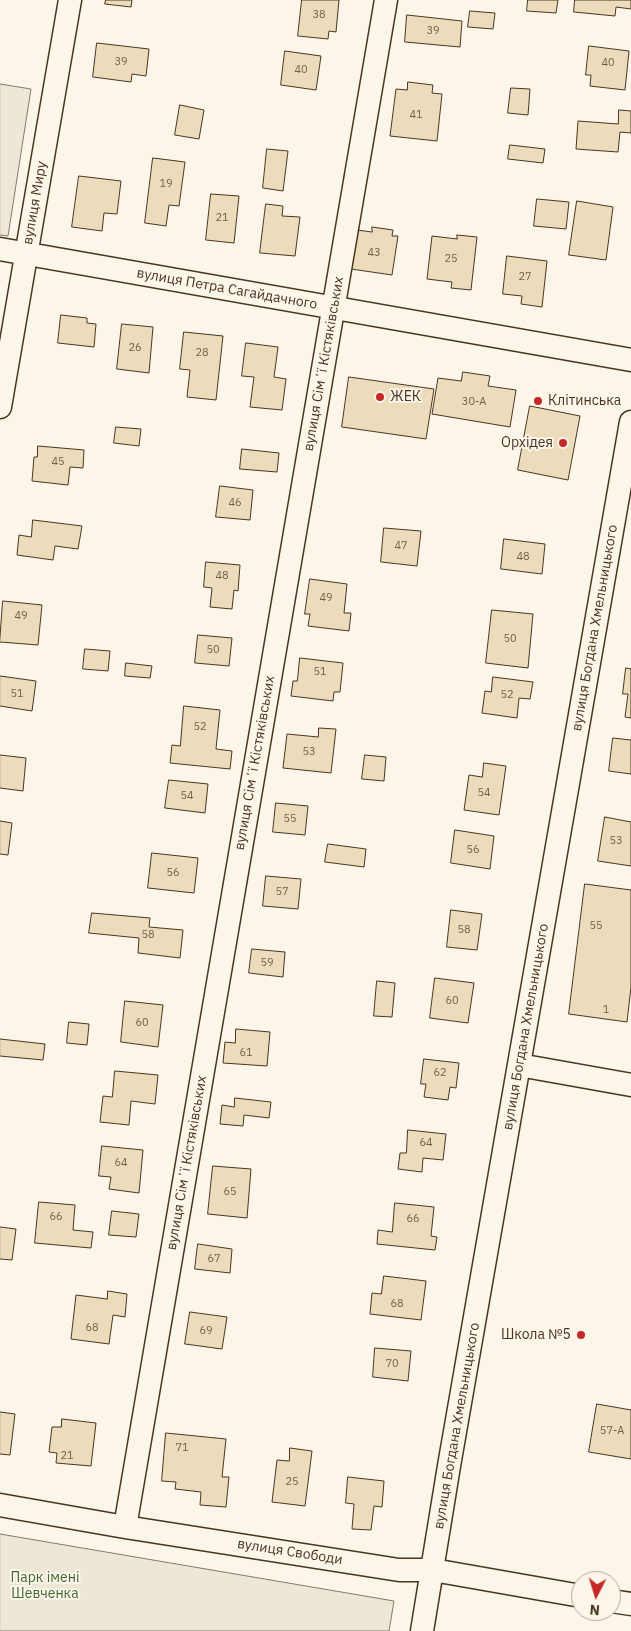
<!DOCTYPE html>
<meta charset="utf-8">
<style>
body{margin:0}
#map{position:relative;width:631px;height:1631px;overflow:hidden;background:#fbf6e9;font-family:"IBM Plex Sans",sans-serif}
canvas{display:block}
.north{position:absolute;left:571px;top:1571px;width:50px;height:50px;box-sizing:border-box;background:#fbf6e9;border:1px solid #b4a999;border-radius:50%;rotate:185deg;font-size:14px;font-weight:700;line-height:20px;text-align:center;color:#4a3520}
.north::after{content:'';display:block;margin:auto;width:18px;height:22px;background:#c62828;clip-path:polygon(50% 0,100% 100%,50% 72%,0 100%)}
</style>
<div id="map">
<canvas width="631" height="1631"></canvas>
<div class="north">N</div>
</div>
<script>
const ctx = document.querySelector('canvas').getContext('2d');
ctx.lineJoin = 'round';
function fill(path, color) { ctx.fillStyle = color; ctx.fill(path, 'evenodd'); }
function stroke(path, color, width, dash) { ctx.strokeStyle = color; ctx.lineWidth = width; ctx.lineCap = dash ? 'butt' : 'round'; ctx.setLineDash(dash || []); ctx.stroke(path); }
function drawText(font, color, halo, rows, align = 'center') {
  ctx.font = font + ' "IBM Plex Sans",sans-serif'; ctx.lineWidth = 4; ctx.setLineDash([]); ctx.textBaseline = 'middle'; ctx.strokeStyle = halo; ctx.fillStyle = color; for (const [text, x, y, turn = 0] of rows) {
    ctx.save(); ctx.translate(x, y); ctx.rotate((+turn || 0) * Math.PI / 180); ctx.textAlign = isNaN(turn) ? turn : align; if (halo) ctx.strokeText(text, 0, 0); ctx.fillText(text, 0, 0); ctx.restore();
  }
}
const green = new Path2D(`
 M 0,84 L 31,89 L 8,236 L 0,235 Z
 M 0,1534 L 394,1601 L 389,1631 L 0,1631 Z`);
const building = new Path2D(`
 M 106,0 L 132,0 L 131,7 L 105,4 Z
 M 302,0 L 339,0 L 336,32 L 329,31 L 328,39 L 298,36 Z
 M 528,0 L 558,0 L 556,13 L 527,11 Z
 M 575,0 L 631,0 L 631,9 L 616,7 L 615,16 L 574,12 Z
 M 470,11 L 495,13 L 493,29 L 468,27 Z
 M 407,15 L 462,21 L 460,47 L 405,42 Z
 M 97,43 L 149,49 L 146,76 L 132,74 L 131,82 L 93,77 Z
 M 589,46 L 629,51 L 625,90 L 590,86 L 591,75 L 586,75 Z
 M 285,51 L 321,56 L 316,90 L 281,85 Z
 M 408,82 L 433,85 L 432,93 L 442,94 L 437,141 L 390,136 L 396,89 L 407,90 Z
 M 511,88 L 530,89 L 528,115 L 508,113 Z
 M 180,105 L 204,110 L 199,139 L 175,135 Z
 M 619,110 L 631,111 L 631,133 L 620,132 L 618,152 L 576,149 L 578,121 L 618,124 Z
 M 510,145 L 545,149 L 543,163 L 508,159 Z
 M 267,149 L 288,151 L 283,191 L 263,188 Z
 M 153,158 L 185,162 L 179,206 L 169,205 L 166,226 L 145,223 Z
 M 79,176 L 121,181 L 117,214 L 104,213 L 102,231 L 72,227 Z
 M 211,194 L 239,196 L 234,243 L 206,240 Z
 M 537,199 L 569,202 L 566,229 L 534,226 Z
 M 577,201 L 613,207 L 606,260 L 569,255 Z
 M 266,204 L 283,206 L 282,216 L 300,217 L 295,256 L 260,253 Z
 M 372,227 L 393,230 L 392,236 L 398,236 L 392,275 L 351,269 L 357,230 L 372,232 Z
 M 457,235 L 477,237 L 471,290 L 451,288 L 452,282 L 427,279 L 432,236 L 457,239 Z
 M 507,256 L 547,261 L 542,307 L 521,304 L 522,296 L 503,294 Z
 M 61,315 L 87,318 L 87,323 L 96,324 L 94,347 L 58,343 Z
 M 122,324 L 153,327 L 149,373 L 117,369 Z
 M 184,332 L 223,336 L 216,400 L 187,397 L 190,370 L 180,369 Z
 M 246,343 L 278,347 L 274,377 L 286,379 L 282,410 L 250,407 L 254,377 L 242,376 Z
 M 463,372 L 490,376 L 488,386 L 516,390 L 510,427 L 432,414 L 438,378 L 461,381 Z
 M 349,377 L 434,389 L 426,439 L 342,427 Z
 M 530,406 L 580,416 L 568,480 L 518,470 Z
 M 116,427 L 141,429 L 139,446 L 114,443 Z
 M 38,446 L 84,450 L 83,468 L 70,467 L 68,485 L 32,481 L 34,457 L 37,457 Z
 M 242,449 L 279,453 L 277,472 L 240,469 Z
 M 220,486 L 253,490 L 250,520 L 216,517 Z
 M 33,520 L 82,526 L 78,549 L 55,546 L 53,560 L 17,555 L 19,535 L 31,537 Z
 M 384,528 L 421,531 L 417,566 L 381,562 Z
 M 504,539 L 545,544 L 542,574 L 501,569 Z
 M 206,562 L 240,565 L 238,591 L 234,590 L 232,609 L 210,607 L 212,588 L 204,587 Z
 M 310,579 L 347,584 L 344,613 L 351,613 L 349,631 L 308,626 L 310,614 L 305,614 Z
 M 3,601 L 42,605 L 38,645 L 0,642 Z
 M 492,610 L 533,614 L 528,668 L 486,663 Z
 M 198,635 L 232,638 L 229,666 L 195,663 Z
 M 85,649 L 110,651 L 108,671 L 83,669 Z
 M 300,658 L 343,663 L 340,692 L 334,692 L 333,701 L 291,696 L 293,681 L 297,681 Z
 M 126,663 L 152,666 L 150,678 L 125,676 Z
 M 626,668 L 631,669 L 631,718 L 625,717 L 628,694 L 623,694 Z
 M 0,676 L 36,681 L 32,711 L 0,706 Z
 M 493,677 L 533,682 L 530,699 L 519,698 L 517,718 L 482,713 L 485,691 L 491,692 Z
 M 184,706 L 220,710 L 216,749 L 232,751 L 230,769 L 170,763 L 172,745 L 180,746 Z
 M 319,728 L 336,729 L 331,773 L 283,768 L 287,734 L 318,737 Z
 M 613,738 L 631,740 L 631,774 L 609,771 Z
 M 0,755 L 26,758 L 23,791 L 0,788 Z
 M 365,755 L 386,757 L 384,781 L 362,779 Z
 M 484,763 L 506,766 L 499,815 L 464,810 L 469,775 L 482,777 Z
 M 169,780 L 208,784 L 205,813 L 165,808 Z
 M 276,803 L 308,806 L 305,835 L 273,832 Z
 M 605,817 L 631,822 L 631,866 L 598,861 Z
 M 0,821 L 12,823 L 8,855 L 0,854 Z
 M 455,830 L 494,836 L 490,869 L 451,863 Z
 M 328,844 L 366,849 L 364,867 L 325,862 Z
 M 152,853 L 198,858 L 194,893 L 148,888 Z
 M 266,876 L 301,879 L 298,909 L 263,906 Z
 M 585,884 L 631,890 L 631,987 L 627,1022 L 569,1014 Z
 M 451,910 L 482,914 L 477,950 L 447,947 Z
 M 92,913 L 150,918 L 149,927 L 183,930 L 180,958 L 138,953 L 139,938 L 89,933 Z
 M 252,949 L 285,952 L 283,977 L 249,973 Z
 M 435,978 L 474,983 L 468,1023 L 430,1018 Z
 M 377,981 L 395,983 L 392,1017 L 374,1016 Z
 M 125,1001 L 163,1005 L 158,1047 L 121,1042 Z
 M 69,1022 L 89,1024 L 87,1045 L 67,1043 Z
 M 236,1029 L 270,1032 L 267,1066 L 223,1063 L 225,1042 L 235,1043 Z
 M 0,1039 L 45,1044 L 43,1060 L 0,1056 Z
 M 424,1059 L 459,1063 L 456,1088 L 450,1087 L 448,1100 L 424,1097 L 426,1084 L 421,1084 Z
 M 115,1071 L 158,1075 L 155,1104 L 131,1101 L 129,1125 L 100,1122 L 103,1096 L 112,1097 Z
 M 235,1098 L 271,1102 L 269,1118 L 244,1115 L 243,1126 L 220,1124 L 222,1105 L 234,1107 Z
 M 408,1130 L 446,1134 L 443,1160 L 423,1158 L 422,1172 L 398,1169 L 400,1153 L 406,1153 Z
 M 102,1146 L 143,1150 L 139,1193 L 109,1189 L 111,1177 L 99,1176 Z
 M 213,1166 L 251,1169 L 247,1218 L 208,1214 Z
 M 39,1202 L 75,1205 L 73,1230 L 93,1232 L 91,1248 L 35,1243 Z
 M 395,1203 L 434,1207 L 431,1236 L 437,1237 L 435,1250 L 377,1244 L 378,1230 L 392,1232 Z
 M 112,1211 L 139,1214 L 136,1237 L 109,1235 Z
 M 0,1227 L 16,1229 L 12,1260 L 0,1259 Z
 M 198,1244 L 232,1249 L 230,1273 L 195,1269 Z
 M 384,1276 L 426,1281 L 421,1320 L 370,1314 L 372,1293 L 381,1294 Z
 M 108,1291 L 127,1294 L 125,1317 L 113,1315 L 109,1344 L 71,1339 L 76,1295 L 107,1299 Z
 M 190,1312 L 227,1317 L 222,1349 L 185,1344 Z
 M 375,1348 L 411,1351 L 408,1381 L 373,1377 Z
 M 597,1404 L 631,1410 L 631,1459 L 589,1452 Z
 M 0,1412 L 15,1414 L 10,1455 L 0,1454 Z
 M 62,1419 L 96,1423 L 91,1466 L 56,1463 L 57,1453 L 49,1452 L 52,1427 L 61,1427 Z
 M 166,1433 L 226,1439 L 222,1477 L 229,1477 L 226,1507 L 200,1505 L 201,1492 L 175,1489 L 176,1482 L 162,1481 Z
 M 290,1448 L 312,1451 L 305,1506 L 272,1502 L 277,1460 L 289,1461 Z
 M 348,1477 L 384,1481 L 382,1507 L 374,1506 L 371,1530 L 352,1529 L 354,1504 L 346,1503 Z`);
const street = new Path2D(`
 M 0,249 L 631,360
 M 0,407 L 70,0
 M 519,1065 L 631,1085
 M 0,1505 L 125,1527 L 399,1570 L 433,1570 L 581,1596
 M 125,1527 L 386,0
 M 611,1601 L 631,1604
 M 422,1631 L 449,1466 L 631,422`);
const markers = [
 [380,397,5,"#c62828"],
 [538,401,5,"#c62828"],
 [563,443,5,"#c62828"],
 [581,1335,5,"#c62828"]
];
const numberNames = [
 ["38",319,15],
 ["39",433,31],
 ["39",121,62],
 ["40",608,63],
 ["40",301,70],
 ["41",416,115],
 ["19",166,184],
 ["21",222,218],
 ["43",374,253],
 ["25",451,259],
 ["27",525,277],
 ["26",135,348],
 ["28",202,353],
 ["30-А",474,402],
 ["45",58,462],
 ["46",235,503],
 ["47",401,546],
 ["48",523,557],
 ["48",222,576],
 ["49",326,598],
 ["49",21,616],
 ["50",510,639],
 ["50",213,650],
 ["51",320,672],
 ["51",17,694],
 ["52",507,695],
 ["52",200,727],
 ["53",309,752],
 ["54",484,793],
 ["54",187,796],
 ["55",290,819],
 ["53",616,841],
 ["56",473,850],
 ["56",173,873],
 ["57",282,892],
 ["55",596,926],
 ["58",464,930],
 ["58",148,935],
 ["59",267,963],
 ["60",452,1001],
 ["1",606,1010],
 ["60",142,1023],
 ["61",246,1053],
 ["62",440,1073],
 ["64",426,1143],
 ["64",121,1163],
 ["65",230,1192],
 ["66",56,1217],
 ["66",413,1219],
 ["67",214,1259],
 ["68",397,1304],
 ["68",92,1328],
 ["69",206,1331],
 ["70",392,1364],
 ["57-А",612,1431],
 ["71",182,1448],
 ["21",67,1456],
 ["25",292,1482]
];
const streetNames = [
 ["вулиця Миру",35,203,-80],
 ["вулиця Петра Сагайдачного",227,289,10],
 ["вулиця Сімʼї Кістяківських",324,364,-80],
 ["вулиця Богдана Хмельницького",595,628,-80],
 ["вулиця Сімʼї Кістяківських",255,763,-80],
 ["вулиця Богдана Хмельницького",526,1027,-80],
 ["вулиця Сімʼї Кістяківських",187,1163,-80],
 ["вулиця Богдана Хмельницького",457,1426,-80],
 ["вулиця Свободи",290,1552,9]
];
const poiNames = [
 ["ЖЕК",390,397],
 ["Клітинська",548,401],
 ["Орхідея",553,443,"right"],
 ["Школа №5",571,1335,"right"]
];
const parkNames = [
 ["Парк імені",45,1578],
 ["Шевченка",45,1594]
];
fill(green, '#ede6d9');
stroke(green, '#887966', 1);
fill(building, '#ecdcbc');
stroke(building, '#4a3520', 1);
stroke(street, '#4a3520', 25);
stroke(street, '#fbf6e9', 22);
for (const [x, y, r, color] of markers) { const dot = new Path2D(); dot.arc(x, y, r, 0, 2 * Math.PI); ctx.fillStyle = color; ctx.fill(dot); stroke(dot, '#fbf6e9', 2); }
drawText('11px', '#725f47', null, numberNames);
drawText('14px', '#4a3520', '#fbf6e9', streetNames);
drawText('14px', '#4a3520', '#fbf6e9', poiNames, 'left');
drawText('14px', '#436837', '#fbf6e9', parkNames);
</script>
